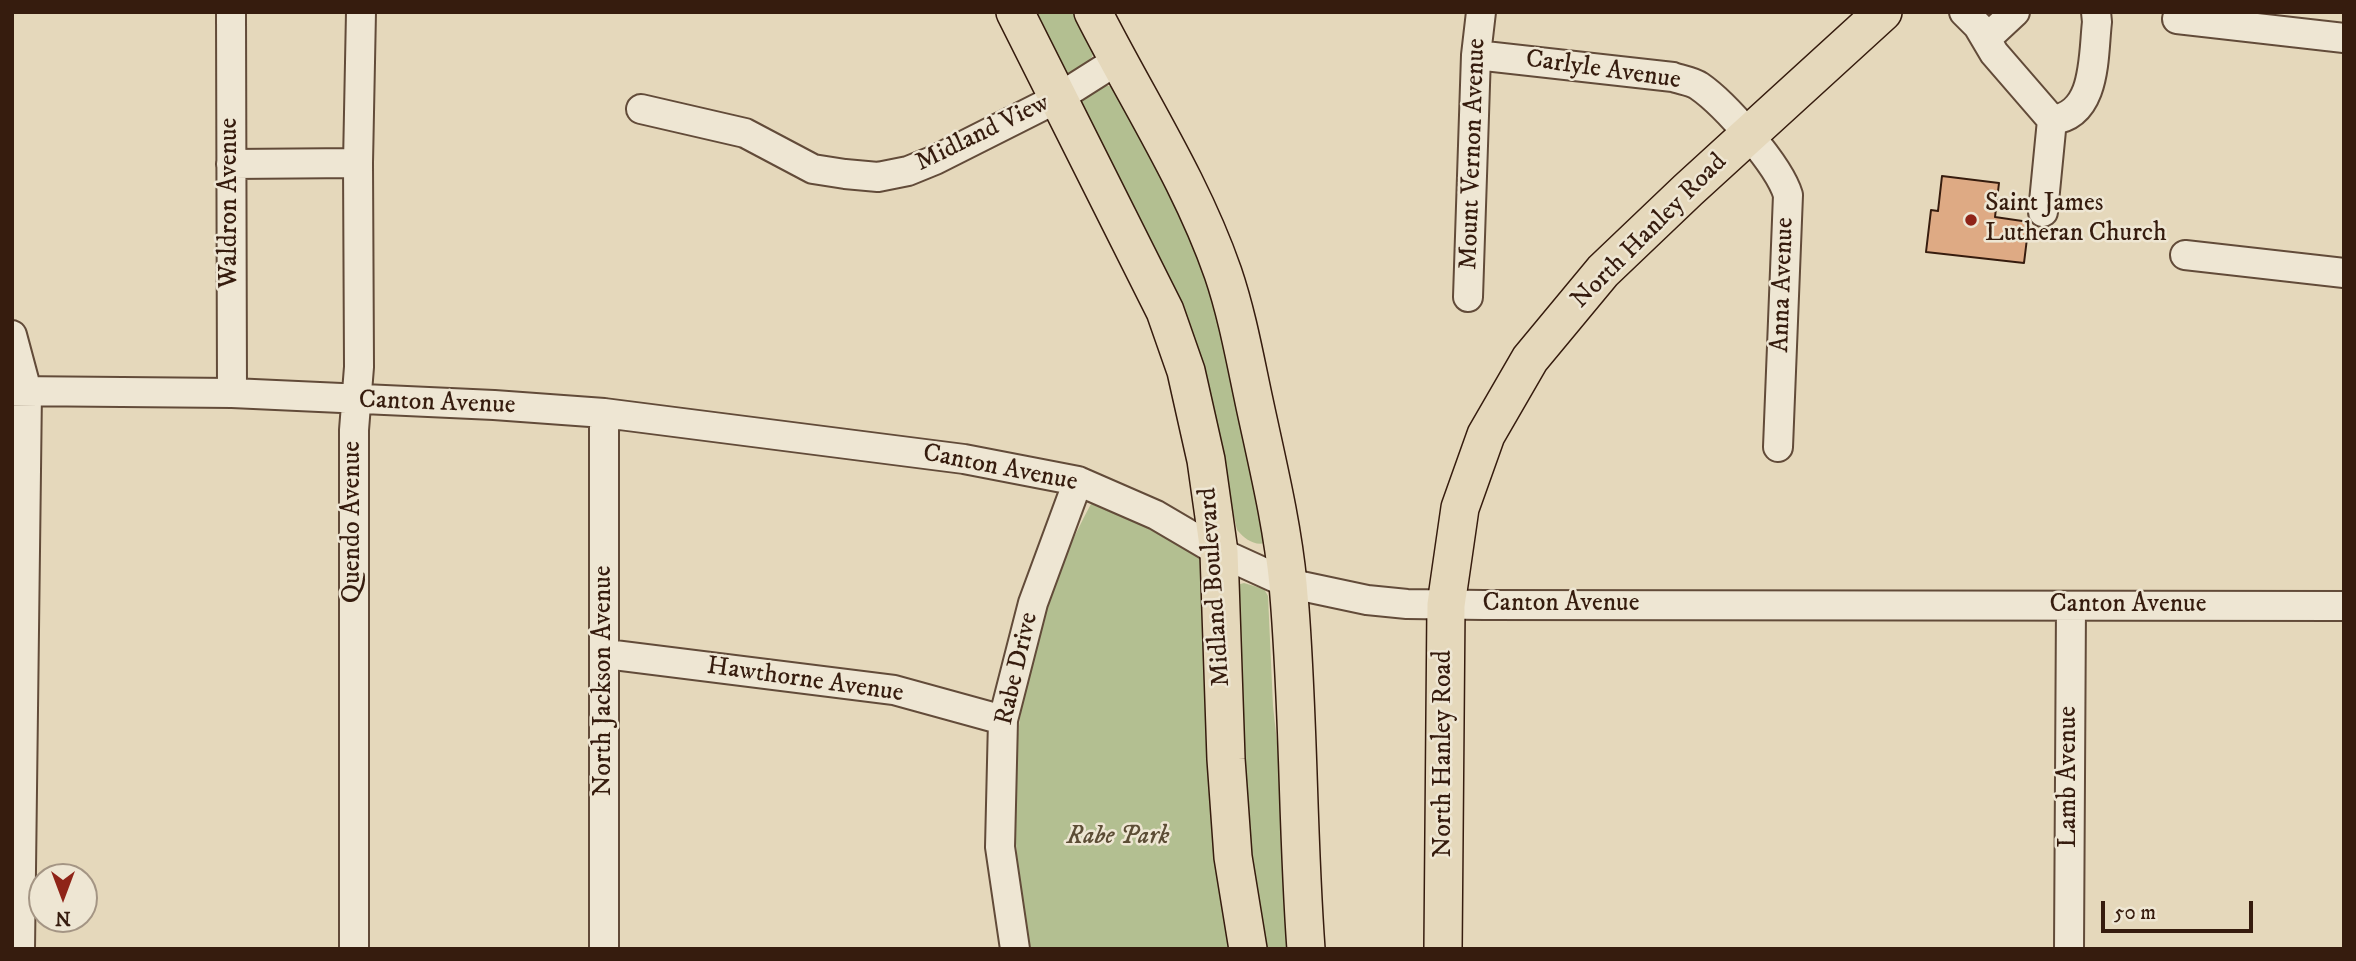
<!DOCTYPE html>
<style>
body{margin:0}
#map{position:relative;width:2356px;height:961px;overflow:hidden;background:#e5d8bb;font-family:"IM FELL DW Pica",serif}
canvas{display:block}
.frame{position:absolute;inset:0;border:14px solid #361c0e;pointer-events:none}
.north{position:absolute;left:28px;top:863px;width:70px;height:70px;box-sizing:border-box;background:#eee6d3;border:2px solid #a49584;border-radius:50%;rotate:180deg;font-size:19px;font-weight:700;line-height:28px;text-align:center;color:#361c0e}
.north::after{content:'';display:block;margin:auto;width:24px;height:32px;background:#8f2418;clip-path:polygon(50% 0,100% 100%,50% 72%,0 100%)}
.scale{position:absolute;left:2101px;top:901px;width:152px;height:32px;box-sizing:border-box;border:4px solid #361c0e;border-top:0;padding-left:9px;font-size:21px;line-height:24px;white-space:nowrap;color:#361c0e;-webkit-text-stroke:5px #eee6d3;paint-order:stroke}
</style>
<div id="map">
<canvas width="2356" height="961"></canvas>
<div class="frame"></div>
<div class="north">N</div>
<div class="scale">50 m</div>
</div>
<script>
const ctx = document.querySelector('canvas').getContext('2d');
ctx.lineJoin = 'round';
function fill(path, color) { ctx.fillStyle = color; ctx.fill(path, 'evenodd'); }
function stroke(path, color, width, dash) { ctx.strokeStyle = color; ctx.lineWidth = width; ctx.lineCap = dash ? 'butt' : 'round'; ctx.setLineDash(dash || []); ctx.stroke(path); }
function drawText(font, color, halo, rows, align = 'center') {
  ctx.font = font + ' "IM FELL DW Pica",serif'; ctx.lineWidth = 5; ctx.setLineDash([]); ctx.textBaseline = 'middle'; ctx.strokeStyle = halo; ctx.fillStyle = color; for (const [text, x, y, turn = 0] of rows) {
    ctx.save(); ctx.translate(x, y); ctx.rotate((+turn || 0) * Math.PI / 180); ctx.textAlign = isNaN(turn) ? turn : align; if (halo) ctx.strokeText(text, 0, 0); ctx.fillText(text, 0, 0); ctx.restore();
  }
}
const green = new Path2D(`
 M 1021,12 L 1075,12 L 1095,49 C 1091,65 1079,68 1065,75 Z
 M 1103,86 L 1112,86 L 1163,174 L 1208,274 L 1269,542 C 1255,547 1246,540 1237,530 L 1204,377 L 1077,103 L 1082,97 Z
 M 1091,504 L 1138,523 L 1210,563 L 1237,949 L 1031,949 C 998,792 1014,646 1091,504 Z
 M 1244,583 L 1264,589 L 1268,596 L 1273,706 L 1278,752 L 1285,784 L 1292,949 L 1259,949 L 1250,901 L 1237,585 Z`);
const building = new Path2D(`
 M 1942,176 L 1999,183 L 1995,217 L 2029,222 L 2024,263 L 1926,252 L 1931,210 L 1938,211 Z`);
const minor = new Path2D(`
 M 231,12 L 232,393
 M 1964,12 L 1978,26 L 1994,53 L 2052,120
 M 2177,19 L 2344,38
 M 1986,39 L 2015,12
 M 1476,55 L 1673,77 C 1681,80 1692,81 1699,86 C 1725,104 1779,165 1788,195 L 1778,447
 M 641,109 L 745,133 L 813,169 L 845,174 L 878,177 L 908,171 L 935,160 L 1058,98 L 1118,60
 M 2052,120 C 2097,115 2093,56 2097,22 L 2096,12
 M 231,164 L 358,163
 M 2043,212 L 2052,120
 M 2185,255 L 2344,273
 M 1468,297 L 1476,55 L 1481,12
 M 12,335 L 27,391 L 20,949
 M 12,391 L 232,393 L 494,405 L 604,413 L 964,459 L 1078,481 L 1156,515 L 1219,552 L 1287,583 L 1367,600 L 1407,604 L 1484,605 L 2344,606
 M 606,654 L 894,690 L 1003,720
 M 354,949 L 354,430 L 359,367 L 358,163 L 361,12
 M 604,949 L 604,413
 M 1015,949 L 1000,847 L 1003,720 L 1033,603 L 1078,481
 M 2069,949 L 2071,606`);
const major = new Path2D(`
 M 1015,12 L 1165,311 L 1186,371 L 1206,460 L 1219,552 L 1226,759 L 1233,857 L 1248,949
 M 1093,12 C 1137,99 1191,181 1223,273 C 1237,314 1245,359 1254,401 C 1267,462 1282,522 1288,584 C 1299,705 1297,827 1306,949
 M 1443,949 L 1446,605 L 1460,508 L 1486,435 L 1530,359 L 1603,271 L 1688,190 L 1883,12`);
const markers = [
 [1971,220,7,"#8f2418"]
];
const streetNames = [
 ["Carlyle Avenue",1603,71,8],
 ["Midland View",983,134,-26],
 ["Mount Vernon Avenue",1474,154,-88],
 ["Waldron Avenue",231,203,-90],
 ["North Hanley Road",1650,232,-45],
 ["Anna Avenue",1784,285,-88],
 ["Canton Avenue",437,404,2],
 ["Canton Avenue",1000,469,11],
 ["Quendo Avenue",354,522,-90],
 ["Midland Boulevard",1216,587,-94],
 ["Canton Avenue",1561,605],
 ["Canton Avenue",2128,606],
 ["Rabe Drive",1018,669,-77],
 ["North Jackson Avenue",605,681,-90],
 ["Hawthorne Avenue",805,681,8],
 ["North Hanley Road",1445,754,-90],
 ["Lamb Avenue",2070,777,-90]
];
const poiNames = [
 ["Saint James",1985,205],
 ["Lutheran Church",1985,235]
];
const parkNames = [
 ["Rabe Park",1118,838]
];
fill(green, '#b3bf91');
fill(building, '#deaa84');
stroke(building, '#361c0e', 2);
stroke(minor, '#624b39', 32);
stroke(major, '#361c0e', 40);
stroke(minor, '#eee6d3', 28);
stroke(major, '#e5d8bb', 37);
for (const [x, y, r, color] of markers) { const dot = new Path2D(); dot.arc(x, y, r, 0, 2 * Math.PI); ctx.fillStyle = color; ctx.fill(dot); stroke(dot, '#eee6d3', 2.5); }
drawText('26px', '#361c0e', '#eee6d3', streetNames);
drawText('26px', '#361c0e', '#eee6d3', poiNames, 'left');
drawText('italic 26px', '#5c4d35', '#eee6d3', parkNames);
</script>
